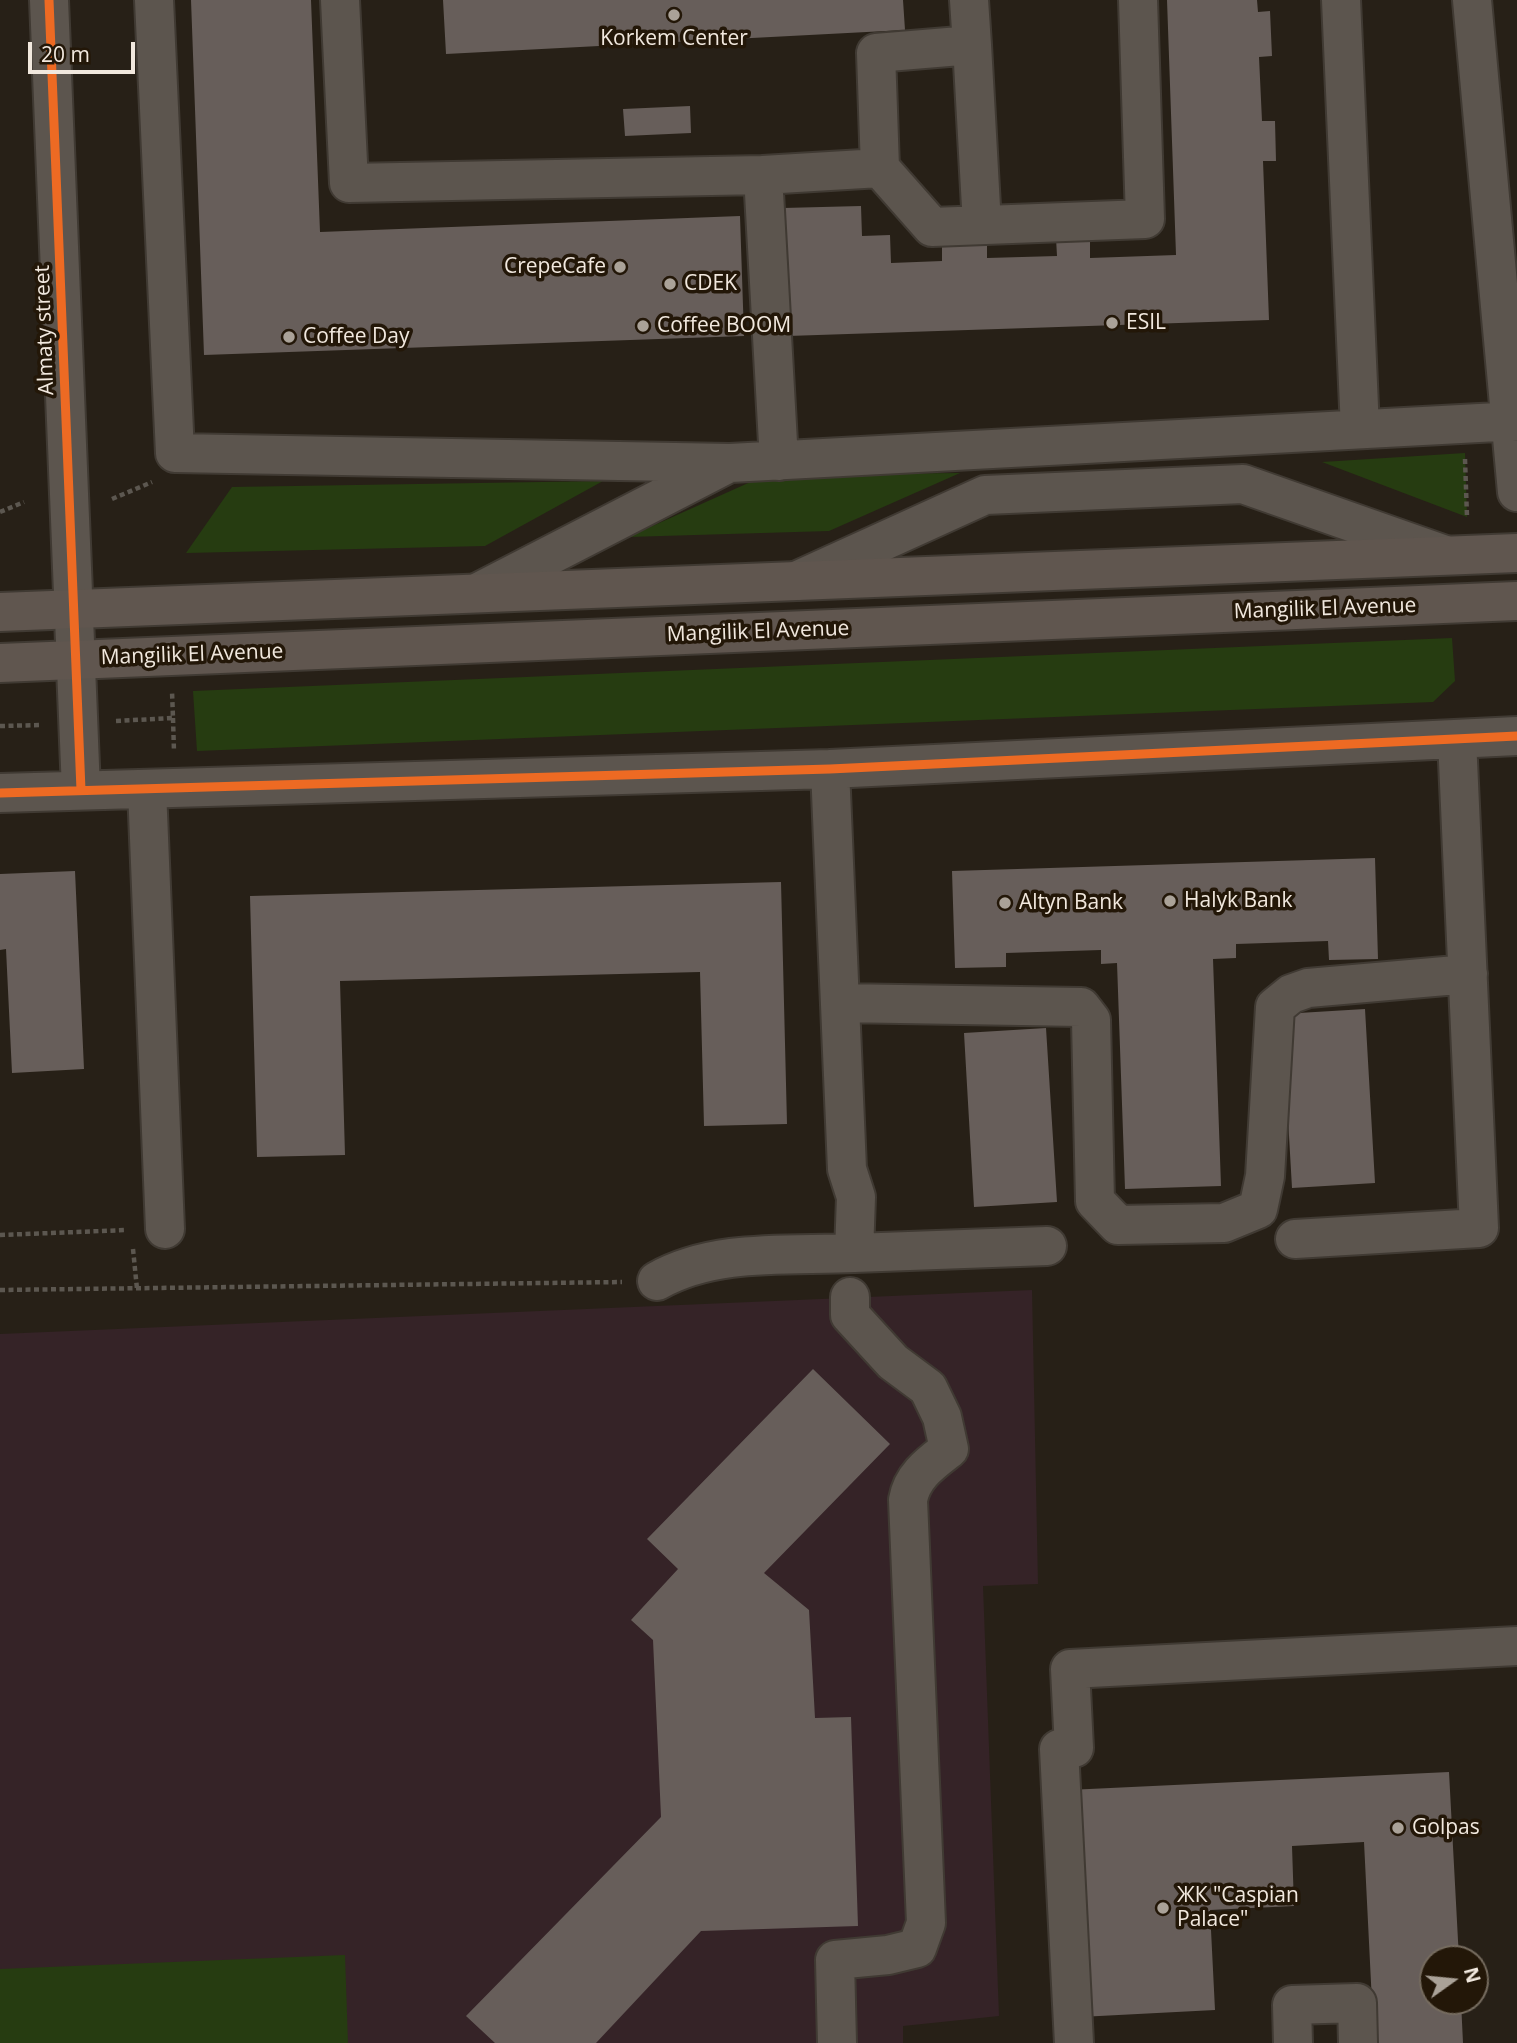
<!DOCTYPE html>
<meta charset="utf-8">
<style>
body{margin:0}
#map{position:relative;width:1517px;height:2043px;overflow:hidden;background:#272017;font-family:"Open Sans",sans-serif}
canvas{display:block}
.north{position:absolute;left:1419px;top:1945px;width:70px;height:70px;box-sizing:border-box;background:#231708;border:2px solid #756b5e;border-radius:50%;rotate:75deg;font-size:19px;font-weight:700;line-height:28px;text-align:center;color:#f1e8de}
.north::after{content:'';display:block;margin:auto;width:24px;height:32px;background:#aaa298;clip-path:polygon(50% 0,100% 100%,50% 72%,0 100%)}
.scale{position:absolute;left:28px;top:42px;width:107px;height:32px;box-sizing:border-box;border:4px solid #f1e8de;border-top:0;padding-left:9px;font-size:21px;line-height:24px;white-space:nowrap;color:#f1e8de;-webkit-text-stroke:5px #231708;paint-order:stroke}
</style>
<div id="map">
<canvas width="1517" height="2043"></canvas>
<div class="north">N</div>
<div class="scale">20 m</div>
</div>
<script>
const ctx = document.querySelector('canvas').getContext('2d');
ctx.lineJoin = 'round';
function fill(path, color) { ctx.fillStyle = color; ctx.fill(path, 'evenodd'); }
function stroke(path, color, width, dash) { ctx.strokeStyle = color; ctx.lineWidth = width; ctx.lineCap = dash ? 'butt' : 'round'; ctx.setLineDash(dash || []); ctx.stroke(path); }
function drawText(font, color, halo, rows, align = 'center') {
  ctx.font = font + ' "Open Sans",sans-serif'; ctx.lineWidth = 7; ctx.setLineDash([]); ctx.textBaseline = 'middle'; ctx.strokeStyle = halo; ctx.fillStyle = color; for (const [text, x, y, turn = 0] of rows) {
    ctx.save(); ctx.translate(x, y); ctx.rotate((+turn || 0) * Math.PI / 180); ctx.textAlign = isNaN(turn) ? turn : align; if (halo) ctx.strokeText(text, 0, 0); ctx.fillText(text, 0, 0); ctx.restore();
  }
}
const education = new Path2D(`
 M 1032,1290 L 1038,1584 L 983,1586 L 999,2016 L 903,2026 L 903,2043 L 0,2043 L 0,1334 Z`);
const green = new Path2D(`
 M 1465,453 L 1467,517 L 1322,462 Z
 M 960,473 L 829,531 L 628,537 L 766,475 Z
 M 603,481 L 485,546 L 186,553 L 232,487 Z
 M 1452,638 L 1455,681 L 1433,702 L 197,751 L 193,691 Z
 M 345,1955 L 348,2043 L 0,2043 L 0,1969 Z`);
const building = new Path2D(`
 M 191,0 L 311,0 L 320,232 L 740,216 L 744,336 L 204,355 Z
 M 443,0 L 903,0 L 905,30 L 446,54 Z
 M 1167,0 L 1257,0 L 1258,12 L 1270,11 L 1272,56 L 1259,57 L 1262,121 L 1275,121 L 1276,161 L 1263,161 L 1269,320 L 788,336 L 783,208 L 861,206 L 862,236 L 890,235 L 891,263 L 942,261 L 942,246 L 987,244 L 987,258 L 1057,256 L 1056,238 L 1090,237 L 1090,258 L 1176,255 Z
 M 690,106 L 691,133 L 625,136 L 623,109 Z
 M 1375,858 L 1378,959 L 1329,960 L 1328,941 L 1236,944 L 1236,958 L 1213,959 L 1221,1186 L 1125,1189 L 1117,963 L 1101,964 L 1101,950 L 1006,953 L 1006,967 L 955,968 L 952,871 Z
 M 75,871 L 84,1069 L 12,1073 L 6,949 L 0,950 L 0,874 Z
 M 781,882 L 787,1124 L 704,1126 L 700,972 L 340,981 L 345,1155 L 257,1157 L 250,896 Z
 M 1365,1009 L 1375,1183 L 1292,1188 L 1282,1014 Z
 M 1046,1028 L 1057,1202 L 974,1207 L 964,1033 Z
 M 813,1369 L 890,1444 L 764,1573 L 809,1610 L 815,1718 L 851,1717 L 858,1926 L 701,1931 L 596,2043 L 495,2043 L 466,2016 L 661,1817 L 653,1640 L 631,1620 L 678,1569 L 647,1539 Z
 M 1449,1772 L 1459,1959 L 1433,1959 L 1433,2001 L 1461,2001 L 1463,2043 L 1374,2043 L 1364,1842 L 1292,1846 L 1294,1906 L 1210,1910 L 1215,2010 L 1080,2017 L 1068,1790 Z`);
const path = new Path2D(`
 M 1465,459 L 1467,517
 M 112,499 L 152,482
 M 0,512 L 24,502
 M 173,718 L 174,752
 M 116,721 L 173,718 L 172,691
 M 0,726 L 41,725
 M 0,1235 L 127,1230
 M 133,1249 L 137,1289
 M 0,1290 L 622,1282`);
const minor = new Path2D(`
 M 49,0 L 81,790
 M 154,0 L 175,453 L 730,463 L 1517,421
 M 340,0 L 349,183 L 763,175
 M 969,0 L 972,45
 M 1341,0 L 1360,429
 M 1472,0 L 1517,492
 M 880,168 L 876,53 L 972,45 L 982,225
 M 779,461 L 763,175 L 880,168 L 932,227 L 1145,219 L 1138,0
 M 796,581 L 985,495 L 1243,484 L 1445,555
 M 477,593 L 725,465
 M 830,769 L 847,1169 L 856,1197 L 854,1253 L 1047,1246
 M 147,789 L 165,1229
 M 0,793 L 830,769 L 1517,736
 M 840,1003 L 1081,1007 L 1091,1020 L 1095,1201 L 1118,1225 L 1224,1223 L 1258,1209 L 1265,1176 L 1275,1007 L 1291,994 L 1308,988 L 1468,974
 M 1295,1239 L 1479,1228 L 1457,739
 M 657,1281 C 715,1248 789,1256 854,1253
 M 837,2043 L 835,1960 L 888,1955 L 917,1948 L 926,1923 L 908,1500 C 912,1476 931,1463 949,1449 L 942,1417 L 928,1388 L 893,1362 L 850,1315 L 850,1297
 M 1074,2043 L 1059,1749 L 1074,1748 L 1070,1669 L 1517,1646
 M 1293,2043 L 1292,2005 L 1357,2003 L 1358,2043`);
const major = new Path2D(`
 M 0,612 L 1517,553
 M 0,663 L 1517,601`);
const cycleway = new Path2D(`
 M 49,0 L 81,790
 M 0,793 L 830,769 L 1517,736`);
const markers = [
 [674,15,7,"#aaa298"],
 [620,267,7,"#aaa298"],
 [670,284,7,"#aaa298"],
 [1112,323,7,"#aaa298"],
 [643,326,7,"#aaa298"],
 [289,337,7,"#aaa298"],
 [1170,901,7,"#aaa298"],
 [1005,903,7,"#aaa298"],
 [1398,1828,7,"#aaa298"],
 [1163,1908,7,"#aaa298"]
];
const poiNames = [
 ["Korkem Center",674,39,"center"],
 ["CrepeCafe",606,267,"right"],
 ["CDEK",684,284],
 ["ESIL",1126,323],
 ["Coffee BOOM",657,326],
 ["Coffee Day",303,337],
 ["Halyk Bank",1184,901],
 ["Altyn Bank",1019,903],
 ["Golpas",1412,1828],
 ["ЖК \"Caspian",1177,1896],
 ["Palace\"",1177,1920]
];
const streetNames = [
 ["Almaty street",45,330,-92],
 ["Mangilik El Avenue",1325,609,-2],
 ["Mangilik El Avenue",758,632,-2],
 ["Mangilik El Avenue",192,655,-2]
];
fill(education, '#352327');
fill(green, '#263c11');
fill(building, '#675e5a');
stroke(minor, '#403a33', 42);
stroke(major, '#403a33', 42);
stroke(path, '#5c5750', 4.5, [5, 3.5]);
stroke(minor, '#5c554e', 38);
stroke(major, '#60564f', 38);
stroke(cycleway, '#ed6a23', 9);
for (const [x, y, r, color] of markers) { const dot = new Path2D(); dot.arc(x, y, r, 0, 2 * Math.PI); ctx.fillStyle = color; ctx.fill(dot); stroke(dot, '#231708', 2.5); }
drawText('21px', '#f1e8de', '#231708', poiNames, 'left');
drawText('21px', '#f1e8de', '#231708', streetNames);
</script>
